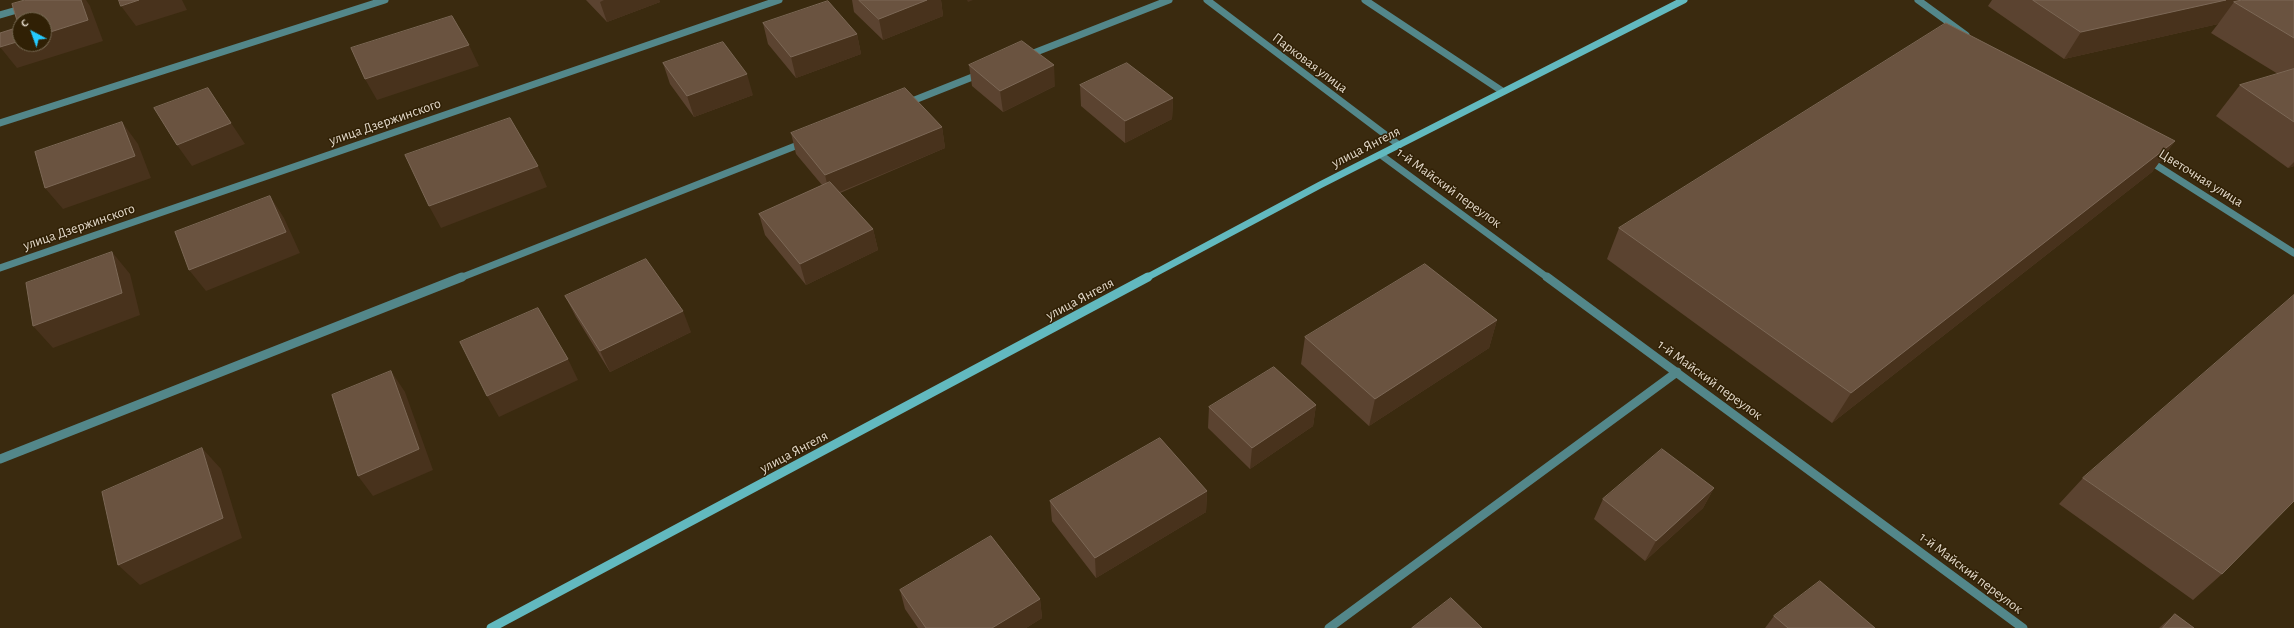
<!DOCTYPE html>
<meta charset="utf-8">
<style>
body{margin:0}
#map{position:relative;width:2294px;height:628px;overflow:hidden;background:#3a2a0f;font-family:"Alegreya Sans",sans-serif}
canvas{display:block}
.north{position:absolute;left:12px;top:12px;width:40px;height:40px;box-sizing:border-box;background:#302005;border:1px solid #776a53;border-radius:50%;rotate:319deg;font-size:11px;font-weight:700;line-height:16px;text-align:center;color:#e2d8c9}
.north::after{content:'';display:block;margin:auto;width:14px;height:18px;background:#25c9fe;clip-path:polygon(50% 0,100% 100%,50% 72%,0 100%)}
</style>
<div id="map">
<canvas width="2294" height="628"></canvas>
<div class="north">С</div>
</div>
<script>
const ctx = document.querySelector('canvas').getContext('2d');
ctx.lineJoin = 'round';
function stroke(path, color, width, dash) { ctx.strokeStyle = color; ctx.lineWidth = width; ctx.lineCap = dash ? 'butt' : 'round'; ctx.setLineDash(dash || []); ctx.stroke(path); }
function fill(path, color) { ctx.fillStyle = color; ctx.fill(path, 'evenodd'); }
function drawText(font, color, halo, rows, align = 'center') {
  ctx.font = font + ' "Alegreya Sans",sans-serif'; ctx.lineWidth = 3; ctx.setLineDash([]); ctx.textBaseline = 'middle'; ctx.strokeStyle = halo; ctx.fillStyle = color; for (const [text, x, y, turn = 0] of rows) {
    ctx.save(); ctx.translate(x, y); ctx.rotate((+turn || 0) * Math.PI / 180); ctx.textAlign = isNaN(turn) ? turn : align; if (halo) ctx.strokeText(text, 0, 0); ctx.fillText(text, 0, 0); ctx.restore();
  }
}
const laneFar1 = new Path2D(`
 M 1365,0 L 1502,91
 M 1026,56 L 1169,0
 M 907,103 L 980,74
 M 0,123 L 385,0
 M 460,278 L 803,143`);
const lane = new Path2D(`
 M 0,459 L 462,277`);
const streetFar1 = new Path2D(`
 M 1207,0 L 1399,145
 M 1918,0 L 1966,35
 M 0,15 L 24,8
 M 1381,155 L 1548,278
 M 2148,160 L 2294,253
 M 0,268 L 779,0`);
const street = new Path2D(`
 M 1547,277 L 2023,628
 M 1329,628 L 1677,372`);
const secondaryFar1 = new Path2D(`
 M 1146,278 L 1320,185 L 1684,0`);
const secondary = new Path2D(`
 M 491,628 L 1148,277`);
const wall = new Path2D(`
 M 586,0 L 659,0 L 660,2 L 607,22 Z
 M 852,0 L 941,0 L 943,16 L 883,40 L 854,12 Z
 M 1992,0 L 2294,0 L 2294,166 L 2288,168 L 2216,116 L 2240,85 L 2278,74 L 2211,33 L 2218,24 L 2064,59 L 1988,6 Z
 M 763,23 L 857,34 L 861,54 L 796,78 L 768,44 Z
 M 663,63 L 753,95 L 694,117 L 670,84 Z
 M 969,65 L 1055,86 L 1003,112 L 972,86 Z
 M 1080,85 L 1173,98 L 1172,119 L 1125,143 L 1081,106 Z
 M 942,127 L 945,148 L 840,193 L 873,229 L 878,250 L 806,285 L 765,235 L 759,214 L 822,185 L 796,154 L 791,133 Z
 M 2175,141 L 2152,172 L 1832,423 L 1607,259 L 1619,228 Z
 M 565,296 L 691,332 L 610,372 L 576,317 Z
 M 1497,320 L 1489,348 L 1369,426 L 1301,364 L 1305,337 Z
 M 1316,405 L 1313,426 L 1250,469 L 1208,428 L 1209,407 Z
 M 2083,478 L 2222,574 L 2193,600 L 2059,504 Z
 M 1714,488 L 1703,508 L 1645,561 L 1594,519 L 1603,499 Z
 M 1207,491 L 1206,512 L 1096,578 L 1052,521 L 1050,501 Z
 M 900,590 L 1040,599 L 1042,618 L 1026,628 L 918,628 L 905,609 Z
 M 2175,614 L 2194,628 L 2159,628 Z
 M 1774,616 L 1875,628 L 1765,628 Z`);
const shadedWall = new Path2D(`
 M 81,0 L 86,0 L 90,6 L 103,41 L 17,68 L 0,47 L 20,41 L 20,44 L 44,44 L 44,34 Z
 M 139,0 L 184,0 L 182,0 L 187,10 L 136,26 L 121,6 Z
 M 604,0 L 659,0 L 660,2 L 607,22 L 600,2 Z
 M 927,0 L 941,0 L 943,16 L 883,40 L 879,19 Z
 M 967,0 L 973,0 L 968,2 Z
 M 2226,0 L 2294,0 L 2234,2 L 2218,24 L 2064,59 L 2081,32 Z
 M 857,34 L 861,54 L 796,78 L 791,57 Z
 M 469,45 L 479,66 L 377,100 L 365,79 Z
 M 1054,65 L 1055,86 L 1003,112 L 1000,91 Z
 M 747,74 L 753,95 L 694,117 L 687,96 Z
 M 1173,98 L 1172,119 L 1125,143 L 1125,121 Z
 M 122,122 L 138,144 L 151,178 L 63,209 L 45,188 Z
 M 231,123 L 245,144 L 192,166 L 177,145 Z
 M 942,127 L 945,148 L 830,196 L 825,175 Z
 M 2175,141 L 2152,172 L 1832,423 L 1851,393 Z
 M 2294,162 L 2294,166 L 2288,168 Z
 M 538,166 L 547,187 L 441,228 L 429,206 Z
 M 270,196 L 284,218 L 300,253 L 206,291 L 189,270 Z
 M 873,229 L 878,250 L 806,285 L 800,264 Z
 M 112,252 L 130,274 L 140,315 L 53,348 L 33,326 Z
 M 683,311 L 691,332 L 610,372 L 600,351 Z
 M 1497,320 L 1489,348 L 1369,426 L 1375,399 Z
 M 568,359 L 578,380 L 499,417 L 487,396 Z
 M 391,371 L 405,392 L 433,470 L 373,496 L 358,476 Z
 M 1316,405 L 1313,426 L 1250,469 L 1252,448 Z
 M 202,448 L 221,469 L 242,538 L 140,585 L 118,565 Z
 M 1714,488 L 1703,508 L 1645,561 L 1656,541 Z
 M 1207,491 L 1206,512 L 1096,578 L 1095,558 Z
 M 1040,599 L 1042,618 L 1026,628 L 992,628 Z`);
const building = new Path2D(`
 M 25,0 L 81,0 L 88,20 L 44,34 L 44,20 L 20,20 L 20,41 L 0,47 L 0,33 L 19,27 L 12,4 Z
 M 119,0 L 139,0 L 121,6 Z
 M 859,0 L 927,0 L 879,19 Z
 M 2033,0 L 2226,0 L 2081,32 Z
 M 2242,0 L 2294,0 L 2294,38 L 2234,2 Z
 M 828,1 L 857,34 L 791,57 L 763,23 Z
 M 452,16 L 469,45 L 365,79 L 351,48 Z
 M 1946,23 L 2175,141 L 1851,393 L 1619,228 Z
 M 1022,41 L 1054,65 L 1000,91 L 969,65 Z
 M 723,42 L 747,74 L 687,96 L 663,63 Z
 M 1127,63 L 1173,98 L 1125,121 L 1080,85 Z
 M 2294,69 L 2294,122 L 2240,85 Z
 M 208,88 L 231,123 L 177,145 L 154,108 Z
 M 905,88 L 942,127 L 825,175 L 791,133 Z
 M 510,118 L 538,166 L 429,206 L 405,155 Z
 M 122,122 L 135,156 L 45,188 L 35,152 Z
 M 830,182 L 873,229 L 800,264 L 759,214 Z
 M 270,196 L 286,232 L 189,270 L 175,232 Z
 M 112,252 L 122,293 L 33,326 L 26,283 Z
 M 646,259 L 683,311 L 600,351 L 565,296 Z
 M 1425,264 L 1497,320 L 1375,399 L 1305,337 Z
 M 2294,295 L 2294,501 L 2222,574 L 2083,478 Z
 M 538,308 L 568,359 L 487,396 L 460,342 Z
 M 1274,367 L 1316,405 L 1252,448 L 1209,407 Z
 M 391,371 L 419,449 L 358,476 L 332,395 Z
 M 1160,438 L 1207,491 L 1095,558 L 1050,501 Z
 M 202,448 L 223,518 L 118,565 L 102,492 Z
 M 1662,449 L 1714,488 L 1656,541 L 1603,499 Z
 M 991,536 L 1040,599 L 992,628 L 926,628 L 900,590 Z
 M 1820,581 L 1875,628 L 1788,628 L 1774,616 Z
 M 1451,598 L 1482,628 L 1412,628 Z
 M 2175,614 L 2194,628 L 2163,628 Z`);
const streetNames = [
 ["Парковая улица",1310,63,37],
 ["улица Дзержинского",385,122,-19],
 ["улица Янгеля",1366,147,-27],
 ["Цветочная улица",2201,178,32],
 ["1-й Майский переулок",1449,188,36],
 ["улица Дзержинского",79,227,-19],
 ["улица Янгеля",1080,299,-28],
 ["1-й Майский переулок",1710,380,36],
 ["улица Янгеля",794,452,-28],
 ["1-й Майский переулок",1971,573,37]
];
stroke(laneFar1, '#53878a', 7);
stroke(lane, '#53878a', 9);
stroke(streetFar1, '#53878a', 7);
stroke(street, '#53878a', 9);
stroke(secondaryFar1, '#62b9bf', 7);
stroke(secondary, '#62b9bf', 9);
fill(wall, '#5b4330');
fill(shadedWall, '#48321c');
fill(building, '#6a5340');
stroke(building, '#7c6856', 1);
drawText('14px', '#e2d8c9', '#302005', streetNames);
</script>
